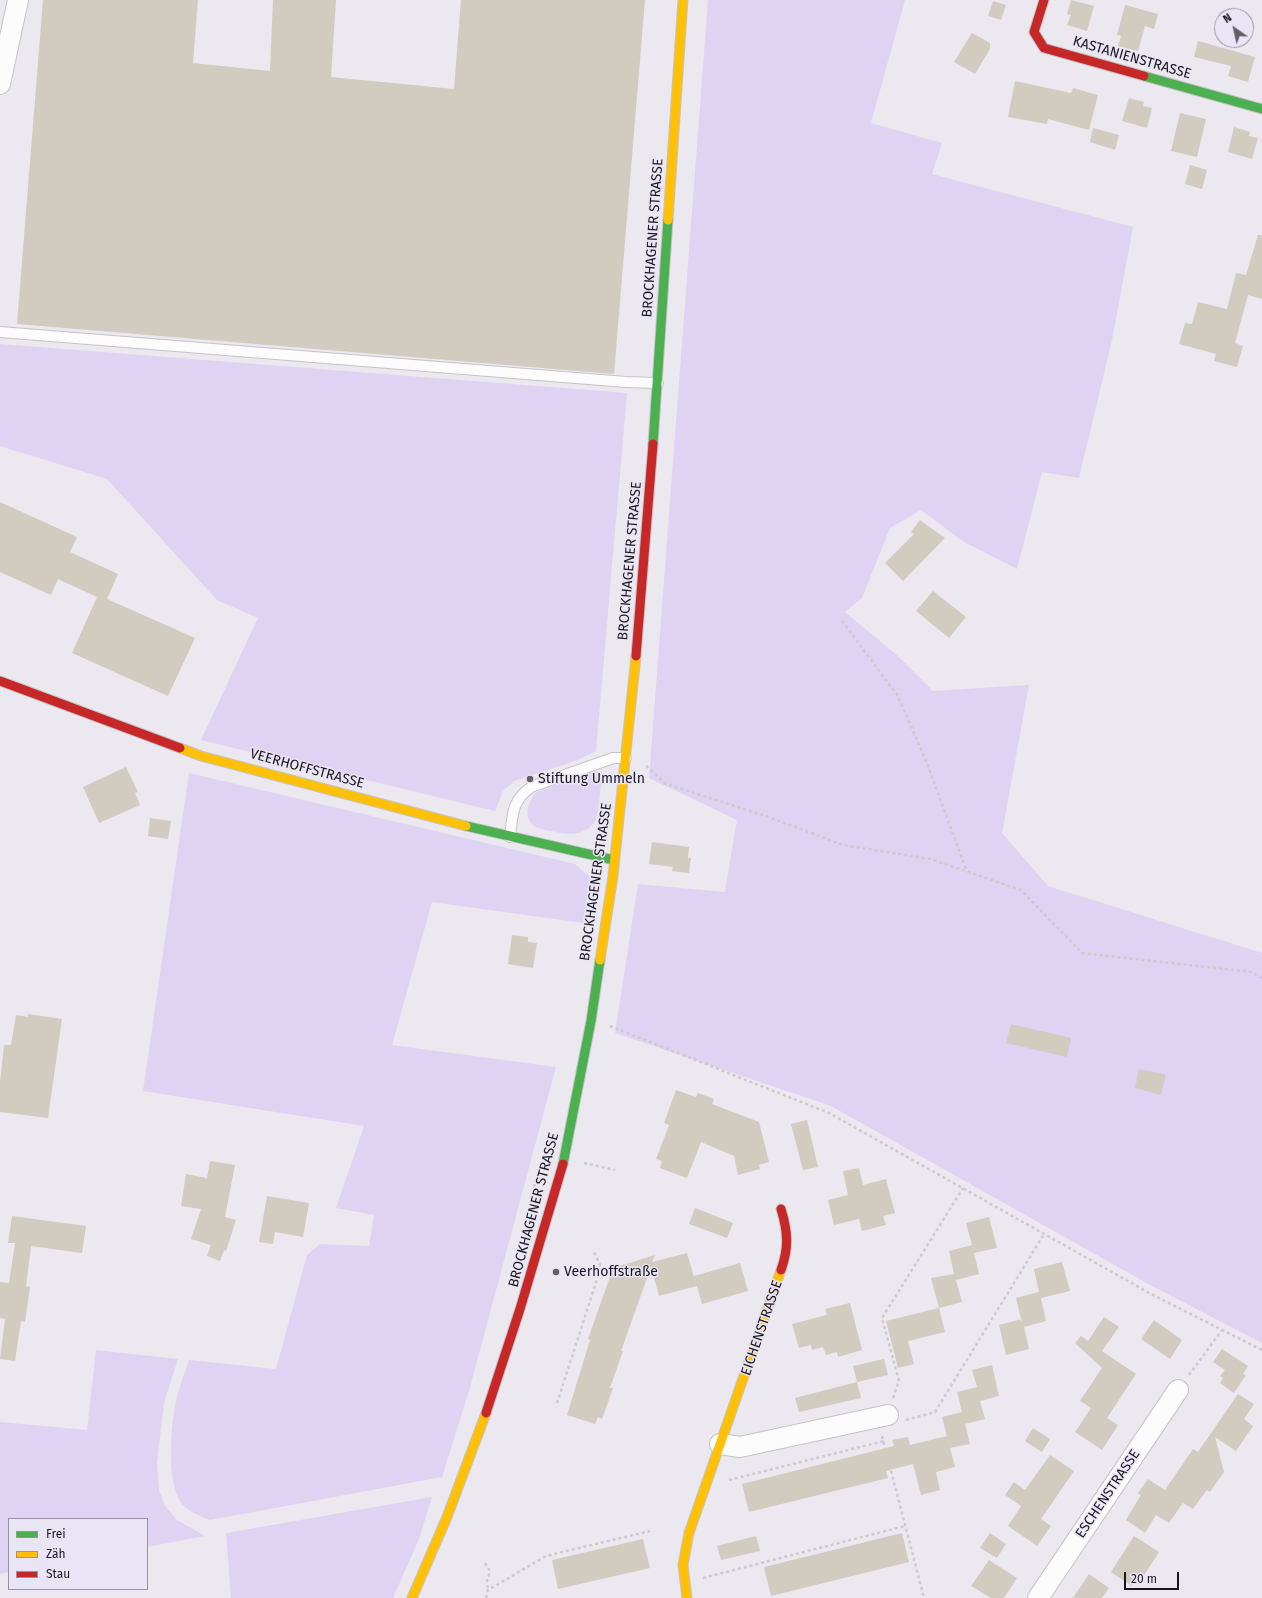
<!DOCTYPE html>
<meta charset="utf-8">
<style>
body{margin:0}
#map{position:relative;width:1262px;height:1598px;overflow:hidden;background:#ebe8f0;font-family:"Fira Sans",sans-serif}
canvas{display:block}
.legend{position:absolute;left:8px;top:1518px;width:140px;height:72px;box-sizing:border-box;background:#eae5f4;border:1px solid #96939e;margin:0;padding:5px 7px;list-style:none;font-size:12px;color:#19171d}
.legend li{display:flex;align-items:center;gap:8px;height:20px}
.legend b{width:20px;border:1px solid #96939e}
.north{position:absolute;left:1214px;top:8px;width:40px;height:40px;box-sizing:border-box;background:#eae5f4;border:1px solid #96939e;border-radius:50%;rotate:326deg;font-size:11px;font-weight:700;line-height:16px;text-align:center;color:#19171d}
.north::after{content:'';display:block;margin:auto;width:14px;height:18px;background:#626067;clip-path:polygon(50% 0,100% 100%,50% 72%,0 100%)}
.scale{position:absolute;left:1124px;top:1572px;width:55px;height:18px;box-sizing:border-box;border:2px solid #19171d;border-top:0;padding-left:5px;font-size:12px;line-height:14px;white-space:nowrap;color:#19171d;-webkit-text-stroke:3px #eae5f4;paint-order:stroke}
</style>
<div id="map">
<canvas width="1262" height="1598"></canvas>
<ul class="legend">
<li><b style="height:5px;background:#4caf50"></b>Frei</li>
<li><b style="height:5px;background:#ffc107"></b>Zäh</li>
<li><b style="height:5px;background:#c62828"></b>Stau</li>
</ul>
<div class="north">N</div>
<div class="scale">20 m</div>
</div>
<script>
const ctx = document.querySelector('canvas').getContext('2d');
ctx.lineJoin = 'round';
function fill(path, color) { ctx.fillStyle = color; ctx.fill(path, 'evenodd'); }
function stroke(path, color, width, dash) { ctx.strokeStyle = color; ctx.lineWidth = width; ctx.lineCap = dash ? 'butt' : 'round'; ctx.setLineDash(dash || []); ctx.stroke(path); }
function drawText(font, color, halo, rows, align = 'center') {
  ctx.font = font + ' "Fira Sans",sans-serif'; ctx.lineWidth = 3; ctx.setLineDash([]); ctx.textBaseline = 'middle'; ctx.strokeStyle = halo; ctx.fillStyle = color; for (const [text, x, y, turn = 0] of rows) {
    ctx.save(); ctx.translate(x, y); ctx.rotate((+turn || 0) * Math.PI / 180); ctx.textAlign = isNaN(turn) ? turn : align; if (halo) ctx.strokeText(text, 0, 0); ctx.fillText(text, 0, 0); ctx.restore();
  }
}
const green = new Path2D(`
 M 708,0 L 905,0 L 871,123 L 942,143 L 932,174 L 1133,227 L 1112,340 L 1079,478 L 1042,472 L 1017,569 L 964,542 L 921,510 L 890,528 L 862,598 L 845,612 L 899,657 L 933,691 L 1029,685 L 1002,833 L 1048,886 L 1262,953 L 1262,1343 L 1152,1286 L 831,1106 L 615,1033 L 638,884 L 725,892 L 737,820 L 649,778 Z
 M 0,344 L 627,393 L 596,751 L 578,760 L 514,781 L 503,791 L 495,811 L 201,740 L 258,618 L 217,600 L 107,479 L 0,446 Z
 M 593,771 L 602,772 C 601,782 599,815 595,821 C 585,837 567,835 551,831 C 546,830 540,829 536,827 C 522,820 528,802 535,793 Z
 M 189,773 L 575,864 L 590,877 L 583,923 L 432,902 L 392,1045 L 556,1067 L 469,1391 L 442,1477 L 210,1520 C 200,1516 190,1512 183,1505 C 165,1485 171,1426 176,1401 C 179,1387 185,1373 189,1360 L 276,1369 L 307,1255 L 320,1244 L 369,1246 L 374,1215 L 336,1208 L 364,1126 L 143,1091 Z
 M 96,1350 L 178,1359 L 164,1403 L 157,1463 L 159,1490 L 165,1506 L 177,1520 L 205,1536 L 147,1547 L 147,1519 L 9,1519 L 9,1572 L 0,1574 L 0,1422 L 87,1430 Z
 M 432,1497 L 419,1539 L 393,1598 L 231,1598 L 226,1533 Z`);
const building = new Path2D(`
 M 43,0 L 198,0 L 193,63 L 270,71 L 273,0 L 336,0 L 331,77 L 454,89 L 461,0 L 645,0 L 614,374 L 17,324 Z
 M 1071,0 L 1094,6 L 1087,31 L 1067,25 L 1071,15 L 1067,14 Z
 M 993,1 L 1006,5 L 1001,20 L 988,16 Z
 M 1125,5 L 1158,14 L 1154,29 L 1145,26 L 1138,51 L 1118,46 L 1121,36 L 1117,35 Z
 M 972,33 L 990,43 L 990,49 L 975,74 L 954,62 Z
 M 1198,41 L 1255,57 L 1248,82 L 1228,76 L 1231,66 L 1194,57 Z
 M 1015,81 L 1071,93 L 1073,88 L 1098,95 L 1089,130 L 1048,119 L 1047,124 L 1008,117 Z
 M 1129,98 L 1144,102 L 1143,106 L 1152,108 L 1147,128 L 1122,121 Z
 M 1180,113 L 1206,119 L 1197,157 L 1171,151 Z
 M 1234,127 L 1250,132 L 1249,136 L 1258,138 L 1252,159 L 1228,152 Z
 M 1093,128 L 1119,135 L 1115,150 L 1090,142 Z
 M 1190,165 L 1207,170 L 1202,189 L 1185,184 Z
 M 1258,235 L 1262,235 L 1262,299 L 1248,295 L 1235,343 L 1243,346 L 1237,367 L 1214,361 L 1216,354 L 1179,344 L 1185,323 L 1192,324 L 1198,302 L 1227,309 L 1236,273 L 1246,275 Z
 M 0,502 L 77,537 L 70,552 L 118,574 L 107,599 L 195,638 L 168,696 L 72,653 L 97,597 L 58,579 L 51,595 L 0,572 Z
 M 920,520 L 945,538 L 903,581 L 885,563 L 914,534 L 911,532 Z
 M 933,591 L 966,617 L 949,638 L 916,611 Z
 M 126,767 L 138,792 L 135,793 L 140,805 L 99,823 L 83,787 Z
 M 150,818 L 171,821 L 168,839 L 148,836 Z
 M 652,842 L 689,847 L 688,858 L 691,858 L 689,873 L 672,871 L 673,867 L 649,864 Z
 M 512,935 L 528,937 L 528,942 L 537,943 L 533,968 L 508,964 Z
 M 28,1014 L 62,1019 L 48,1118 L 0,1112 L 0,1083 L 4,1045 L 11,1045 L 16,1015 L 28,1017 Z
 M 1011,1024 L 1071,1038 L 1067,1057 L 1006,1043 Z
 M 1139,1069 L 1166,1075 L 1161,1095 L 1135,1088 Z
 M 676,1090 L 696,1097 L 698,1093 L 714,1099 L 712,1104 L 759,1122 L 769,1162 L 759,1165 L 760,1169 L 738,1175 L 734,1156 L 701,1142 L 687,1178 L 660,1168 L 662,1161 L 656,1159 L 669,1125 L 664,1123 Z
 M 807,1120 L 818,1167 L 803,1170 L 791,1124 Z
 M 210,1161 L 235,1165 L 225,1217 L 236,1220 L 226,1251 L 224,1250 L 220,1261 L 207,1256 L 211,1245 L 191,1239 L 201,1209 L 181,1206 L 186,1174 L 207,1178 Z
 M 859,1168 L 863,1185 L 886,1179 L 895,1213 L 883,1216 L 886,1225 L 862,1231 L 859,1219 L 834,1225 L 828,1200 L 848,1195 L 843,1171 Z
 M 267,1196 L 309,1203 L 303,1237 L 275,1232 L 273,1244 L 259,1242 Z
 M 695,1208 L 733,1223 L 727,1238 L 689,1224 Z
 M 12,1216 L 86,1226 L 82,1253 L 31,1246 L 26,1286 L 30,1287 L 25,1322 L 21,1321 L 15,1361 L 0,1359 L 5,1319 L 0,1318 L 0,1282 L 9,1283 L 15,1243 L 8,1243 Z
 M 989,1217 L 997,1248 L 974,1253 L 979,1274 L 956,1280 L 962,1302 L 939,1308 L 931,1278 L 954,1274 L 949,1251 L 972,1245 L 966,1223 Z
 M 687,1253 L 696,1284 L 694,1276 L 740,1263 L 748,1291 L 702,1304 L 697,1286 L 659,1296 L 651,1267 L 621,1351 L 623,1351 L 610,1388 L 613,1388 L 602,1419 L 598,1417 L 595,1424 L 567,1415 L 590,1340 L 588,1339 L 613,1268 L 655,1255 L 652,1262 Z
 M 1062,1262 L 1070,1291 L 1041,1298 L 1046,1321 L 1024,1327 L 1029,1349 L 1006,1355 L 999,1325 L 1022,1319 L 1022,1323 L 1016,1298 L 1039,1292 L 1034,1269 Z
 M 850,1303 L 862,1350 L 838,1357 L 837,1352 L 826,1355 L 823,1347 L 812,1350 L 811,1345 L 799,1348 L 792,1324 L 827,1315 L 825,1309 Z
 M 939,1308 L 945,1332 L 908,1341 L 914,1364 L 898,1368 L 886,1321 Z
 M 1104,1317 L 1119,1327 L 1102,1351 L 1136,1374 L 1107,1418 L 1118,1425 L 1102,1450 L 1075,1432 L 1091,1408 L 1080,1401 L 1102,1368 L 1075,1343 L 1081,1336 L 1088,1341 Z
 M 1154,1320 L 1182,1340 L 1170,1359 L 1141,1339 Z
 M 1222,1349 L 1248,1366 L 1243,1374 L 1246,1375 L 1234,1393 L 1220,1383 L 1223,1378 L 1220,1376 L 1225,1370 L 1213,1362 Z
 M 884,1359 L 888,1375 L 857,1382 L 853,1366 Z
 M 992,1365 L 999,1396 L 980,1401 L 985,1419 L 965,1424 L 970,1444 L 950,1448 L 942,1417 L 962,1412 L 957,1392 L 977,1387 L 972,1370 Z
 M 857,1382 L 861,1398 L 799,1412 L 795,1398 Z
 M 1238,1394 L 1254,1404 L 1244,1419 L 1253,1426 L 1236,1451 L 1215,1437 L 1224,1472 L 1210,1492 L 1207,1490 L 1193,1509 L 1183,1503 L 1169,1523 L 1156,1515 L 1145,1533 L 1126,1520 L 1141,1495 L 1138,1493 L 1148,1479 L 1165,1490 L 1193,1449 L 1198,1452 Z
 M 1033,1428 L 1050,1439 L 1042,1452 L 1025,1441 Z
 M 947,1436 L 955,1467 L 936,1472 L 940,1490 L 921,1495 L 913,1464 L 886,1471 L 888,1478 L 749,1512 L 742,1484 L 894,1446 L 892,1440 L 908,1437 L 910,1445 Z
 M 1050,1455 L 1074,1471 L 1041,1519 L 1051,1526 L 1037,1546 L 1008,1526 L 1021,1506 L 1005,1495 L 1014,1482 L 1025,1490 Z
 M 902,1533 L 909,1562 L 771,1596 L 764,1567 Z
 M 990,1533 L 1006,1544 L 997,1558 L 980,1548 Z
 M 756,1536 L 760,1551 L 721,1560 L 717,1546 Z
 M 1134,1536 L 1159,1552 L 1141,1580 L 1137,1578 L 1132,1586 L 1111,1572 Z
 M 643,1539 L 650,1568 L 558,1589 L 552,1560 Z
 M 989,1560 L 1017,1578 L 1004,1598 L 991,1598 L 971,1586 Z
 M 1089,1574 L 1109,1588 L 1102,1598 L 1073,1598 Z`);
const path = new Path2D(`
 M 842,621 L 898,696 L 928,766 L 967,872
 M 646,766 L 666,784 L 766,816 L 843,845 L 930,859 L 1021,890 L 1082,953 L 1251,972 L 1262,978
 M 610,1026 L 829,1113 L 1151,1294 L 1262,1350
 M 584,1163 L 615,1170
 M 534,1187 L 538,1172
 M 1189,1375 L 1222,1330
 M 893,1398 L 899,1381 L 882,1318 L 963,1188
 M 557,1403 L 601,1267 L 593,1250
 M 906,1420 L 935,1412 L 1044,1234
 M 882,1436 L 924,1598
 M 729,1480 L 884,1441
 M 485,1563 L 490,1571 L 487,1581 L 488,1590
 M 703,1578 L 905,1526
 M 486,1598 L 488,1590 L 546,1556 L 650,1531`);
const lane = new Path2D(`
 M 0,332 L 626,382 L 658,383
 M 510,837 C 513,814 511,802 531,787 L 613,758 L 626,758`);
const street = new Path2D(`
 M 0,84 L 18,0
 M 720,1444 L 740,1447 L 888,1415
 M 1038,1598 L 1178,1390`);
const fast = new Path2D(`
 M 1144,76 L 1262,109
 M 653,444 L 668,220
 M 466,826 L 614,860
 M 563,1164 L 591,1021 L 600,960`);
const slow = new Path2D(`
 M 668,220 L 683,0
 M 180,748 L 201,756 L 466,826
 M 600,960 L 613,876 L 636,656
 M 412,1598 L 447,1517 L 486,1413
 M 687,1598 L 683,1565 L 689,1533 L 781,1270`);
const jam = new Path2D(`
 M 1044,0 L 1034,32 L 1044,48 L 1144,76
 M 636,656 L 653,444
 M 0,681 L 180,748
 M 781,1270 C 789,1248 788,1232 781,1209
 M 486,1413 L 520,1309 L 563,1164`);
const markers = [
 [530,779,4,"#626067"],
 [556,1272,4,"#626067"]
];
const streetNames = [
 ["KASTANIENSTRASSE",1132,58,16],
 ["BROCKHAGENER STRASSE",653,238,-86],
 ["BROCKHAGENER STRASSE",630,561,-85],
 ["VEERHOFFSTRASSE",307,769,15],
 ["BROCKHAGENER STRASSE",596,882,-82],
 ["BROCKHAGENER STRASSE",534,1210,-75],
 ["EICHENSTRASSE",762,1328,-71],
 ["ESCHENSTRASSE",1108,1494,-56]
];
const poiNames = [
 ["Stiftung Ummeln",538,779],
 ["Veerhoffstraße",564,1272]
];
fill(green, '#dfd3f3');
fill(building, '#d2cbc0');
stroke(lane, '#c5c3c9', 12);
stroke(street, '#c5c3c9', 22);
stroke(fast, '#c5c3c9', 11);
stroke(slow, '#c5c3c9', 11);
stroke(jam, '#c5c3c9', 11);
stroke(path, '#cbcbcd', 2.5, [3, 3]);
stroke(lane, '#fcfcfd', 10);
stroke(street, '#fcfcfd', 20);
stroke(fast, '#4caf50', 9);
stroke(slow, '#ffc107', 9);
stroke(jam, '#c62828', 9);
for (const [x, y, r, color] of markers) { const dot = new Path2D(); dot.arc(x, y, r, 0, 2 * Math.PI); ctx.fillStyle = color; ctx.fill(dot); stroke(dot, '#eae5f4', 1.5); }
drawText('14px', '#19171d', '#eae5f4', streetNames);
drawText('14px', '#19171d', '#eae5f4', poiNames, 'left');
</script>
